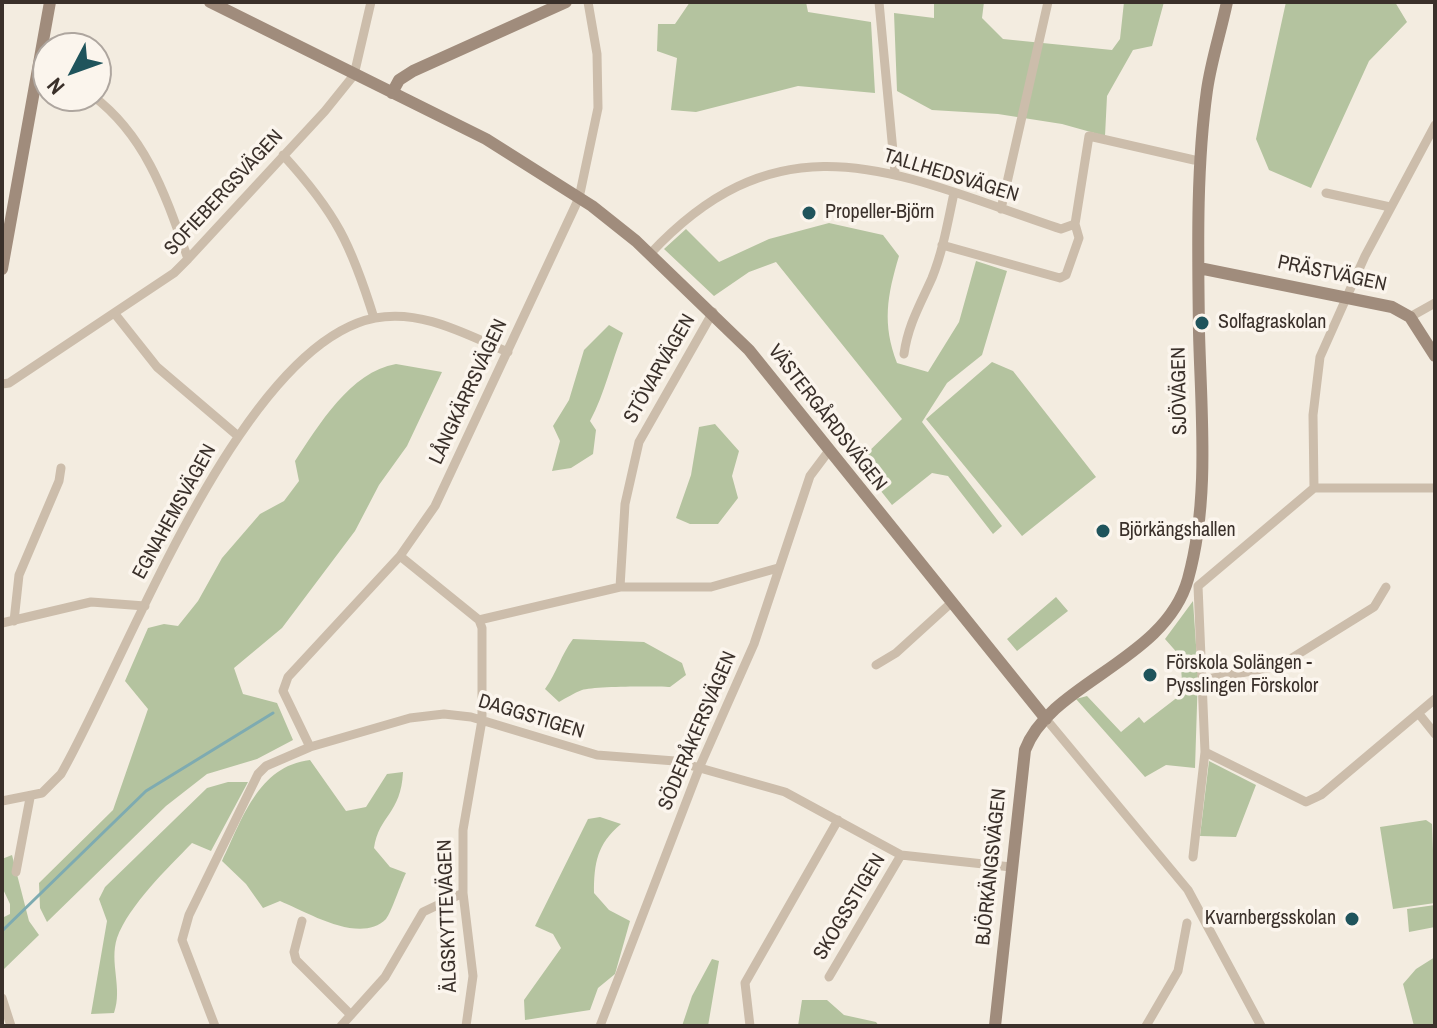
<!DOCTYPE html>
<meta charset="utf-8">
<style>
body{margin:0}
#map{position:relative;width:1437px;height:1028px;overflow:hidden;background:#f3ece0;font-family:"Archivo Narrow",sans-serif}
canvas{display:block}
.frame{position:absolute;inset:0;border:4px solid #3a302a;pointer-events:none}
.north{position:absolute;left:32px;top:32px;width:80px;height:80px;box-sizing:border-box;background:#fbf5ed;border:2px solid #aea69f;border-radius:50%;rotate:229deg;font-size:22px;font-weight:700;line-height:32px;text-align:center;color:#3a302a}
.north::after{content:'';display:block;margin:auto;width:28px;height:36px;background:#1f545c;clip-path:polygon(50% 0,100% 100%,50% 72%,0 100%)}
</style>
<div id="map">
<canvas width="1437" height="1028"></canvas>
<div class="frame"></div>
<div class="north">N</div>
</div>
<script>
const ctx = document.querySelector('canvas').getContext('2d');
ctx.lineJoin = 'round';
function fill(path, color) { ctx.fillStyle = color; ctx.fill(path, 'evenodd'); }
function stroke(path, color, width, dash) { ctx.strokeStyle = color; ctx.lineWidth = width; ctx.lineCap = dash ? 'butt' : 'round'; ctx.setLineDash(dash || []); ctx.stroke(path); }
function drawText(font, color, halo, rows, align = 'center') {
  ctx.font = font + ' "Archivo Narrow",sans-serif'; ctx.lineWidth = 7; ctx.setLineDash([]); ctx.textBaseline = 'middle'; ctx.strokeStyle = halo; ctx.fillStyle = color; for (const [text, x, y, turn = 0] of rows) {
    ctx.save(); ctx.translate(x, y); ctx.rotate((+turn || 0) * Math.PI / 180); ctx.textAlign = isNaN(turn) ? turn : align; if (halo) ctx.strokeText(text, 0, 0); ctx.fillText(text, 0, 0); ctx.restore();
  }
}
const green = new Path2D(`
 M 690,2 L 806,2 L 808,12 L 871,22 L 875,93 L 798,86 L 696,112 L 671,110 L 677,58 L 657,51 L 658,24 L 675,24 Z
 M 934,2 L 984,2 L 982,18 L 1003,39 L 1112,50 L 1120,39 L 1124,2 L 1164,2 L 1152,46 L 1133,50 L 1107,96 L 1105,136 L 1062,124 L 998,114 L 932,110 L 897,91 L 894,13 L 934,18 Z
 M 1286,2 L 1395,2 L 1407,22 L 1369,61 L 1311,188 L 1269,170 L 1256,139 Z
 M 829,223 L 883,235 L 899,256 C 887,296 882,324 897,363 L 928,372 L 959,322 L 976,261 L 1007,271 L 982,355 L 947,383 L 922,422 L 1002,526 L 993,534 L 948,476 L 932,473 L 892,505 L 858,462 L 902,419 L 776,262 L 749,272 L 714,296 L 664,249 L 686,229 L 719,262 L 769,239 Z
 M 609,325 L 623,333 C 611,363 605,393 590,421 L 596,430 L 593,454 L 571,468 L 552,471 L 560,441 L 553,426 L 569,400 L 584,350 Z
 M 992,362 L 1013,371 L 1096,477 L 1022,536 L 926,419 Z
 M 396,364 L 442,372 L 407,446 L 379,485 L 355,531 L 282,628 L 234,668 L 243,694 L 277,703 L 293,740 L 257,759 L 207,774 L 166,806 L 47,922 L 40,908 L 39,883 L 113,810 L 148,709 L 125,681 L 148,628 L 164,624 L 178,626 L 198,601 L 222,558 L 260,514 L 284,501 L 299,481 L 295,461 C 319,425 350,372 396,364 Z
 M 715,424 L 739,451 L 732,476 L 738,498 L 718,524 L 690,524 L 676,518 L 691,475 L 699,427 Z
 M 1056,597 L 1068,611 L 1017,651 L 1007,639 Z
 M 1193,601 L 1198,674 L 1195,768 L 1166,765 L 1145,777 L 1076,699 L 1087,696 L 1121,732 L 1139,717 L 1144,723 L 1183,693 L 1180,656 L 1165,639 Z
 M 573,639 L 644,642 L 682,663 L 686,675 L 670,687 C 657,686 593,686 582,690 C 574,693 566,698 559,702 L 545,689 C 557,672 561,655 573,639 Z
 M 310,760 L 346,811 L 366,807 L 387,774 L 403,772 C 401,814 379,815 374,848 L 390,867 L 406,873 C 401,883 391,913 386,919 C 360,945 307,912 280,901 L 263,908 L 246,884 L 222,861 C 242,820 258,766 310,760 Z
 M 1209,761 L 1256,785 L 1236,837 L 1200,836 Z
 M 228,782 L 248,782 L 211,851 L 192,843 C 168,868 129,905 117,938 C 109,963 123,988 114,1013 L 91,1014 L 107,921 L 99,899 L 105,887 L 207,788 Z
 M 600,817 L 621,824 C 597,844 594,863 594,893 L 609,910 L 630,921 L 615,974 L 598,988 L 590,1010 L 525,1020 L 524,1000 L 561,948 L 553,934 L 535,926 L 588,819 Z
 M 1426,820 L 1432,824 L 1435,903 L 1393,909 L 1380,827 Z
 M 12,855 L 29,921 L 39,935 L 2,971 L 2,918 L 10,914 L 10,904 L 2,887 L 2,859 Z
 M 1435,905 L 1435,927 L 1409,932 L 1407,909 Z
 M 1435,957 L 1435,1026 L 1414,1026 L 1403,984 L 1416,969 Z
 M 712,959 L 719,961 L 708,1026 L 682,1026 L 692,996 Z
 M 802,1000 L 827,1000 L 844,1015 L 876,1022 L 879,1026 L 798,1026 Z`);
const stream = new Path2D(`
 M 2,931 L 146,791 L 273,713`);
const street = new Path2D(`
 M 879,2 L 895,173
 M 93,96 C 147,137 166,197 188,259
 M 283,155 C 336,213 351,244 374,318
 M 1326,193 L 1390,207
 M 1001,209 L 1048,2
 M 942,245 L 1060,278 L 1066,275 L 1079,238 L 1075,224 L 1089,136 L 1194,160
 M 650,254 C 785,109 902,176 1061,229 L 1075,224
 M 115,314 L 157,367 L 238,436
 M 1410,317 L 1435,303
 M 904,354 C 908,325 920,305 932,278 C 943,251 948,221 954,193
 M 2,384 L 9,383 L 174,273 L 188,259 L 325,111 L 354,75 L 371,2
 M 1314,488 L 1313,415 L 1320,357 L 1365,256 L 1435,125
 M 400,556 L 479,620 L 482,628 L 482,720 L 463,830 L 463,893 L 473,976 L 466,1026
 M 620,587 L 625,504 L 639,442 L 713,312
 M 479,620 L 620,587 L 711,587 L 778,568
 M 14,621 L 19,575 L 59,481 L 61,468
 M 2,623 L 91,602 L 145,606
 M 876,665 L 896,653 L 951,603
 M 1202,680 L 1279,666 L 1374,607 L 1386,587
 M 1419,714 L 1435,734
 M 1046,719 L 1188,890 L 1261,1026
 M 310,747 L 283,691 L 288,677 L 400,556 L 435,506 L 579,198 L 598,108 L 597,54 L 588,2
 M 1205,752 L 1306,802 L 1321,795 L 1435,699
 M 2,801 L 42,793 L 61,774 C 125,663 240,344 375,318 C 422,309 465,334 508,352
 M 1193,857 L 1205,752 L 1198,586 L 1314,488 L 1435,488
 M 16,872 L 30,798
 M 302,921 L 294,952 L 296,960 L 351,1015
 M 829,977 L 901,855
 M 2,998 L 11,1026
 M 215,1026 L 182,940 L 189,915 L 258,774 L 266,766 L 310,747 L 410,718 L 444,714 L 471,717 L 597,755 L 675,761 L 785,792 L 901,855 L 1011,867
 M 341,1026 L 385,977 L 423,912 L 463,893
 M 600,1026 L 700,766 L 754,644 L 810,476 L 828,452
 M 750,1026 L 745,983 L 838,820
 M 1146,1026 L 1178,971 L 1187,923`);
const secondary = new Path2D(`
 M 210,2 L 486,139 L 592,206 L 636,241 L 749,350 L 1046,719
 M 392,93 L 399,80 L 413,71 L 566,2
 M 1199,268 L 1392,307 L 1410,317 L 1435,356
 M 2,269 L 50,2
 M 995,1026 L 1025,750 C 1051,682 1165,661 1188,579 C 1210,500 1201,413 1199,332 C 1198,253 1196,169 1207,90 C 1211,61 1221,31 1227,2`);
const markers = [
 [809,213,8,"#1f545c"],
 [1202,323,8,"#1f545c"],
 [1103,531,8,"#1f545c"],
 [1150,675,8,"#1f545c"],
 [1352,919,8,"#1f545c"]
];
const streetNames = [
 ["TALLHEDSVÄGEN",951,176,17],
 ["SOFIEBERGSVÄGEN",224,193,-47],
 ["PRÄSTVÄGEN",1332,274,12],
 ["STÖVARVÄGEN",660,369,-60],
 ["SJÖVÄGEN",1180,391,-91],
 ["LÅNGKÄRRSVÄGEN",469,392,-65],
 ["VÄSTERGÅRDSVÄGEN",827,418,52],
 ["EGNAHEMSVÄGEN",175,512,-61],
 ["DAGGSTIGEN",531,717,17],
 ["SÖDERÅKERSVÄGEN",698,731,-67],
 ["BJÖRKÄNGSVÄGEN",992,867,-84],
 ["SKOGSSTIGEN",850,907,-59],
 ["ÄLGSKYTTEVÄGEN",448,916,-92]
];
const poiNames = [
 ["Propeller-Björn",825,213],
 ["Solfagraskolan",1218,323],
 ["Björkängshallen",1119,531],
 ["Förskola Solängen -",1166,664],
 ["Pysslingen Förskolor",1166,687],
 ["Kvarnbergsskolan",1336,919,"right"]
];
fill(green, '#b4c39f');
stroke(stream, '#7eabb1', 3);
stroke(street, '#ccbdab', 9);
stroke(secondary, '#a08c7c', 12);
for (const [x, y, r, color] of markers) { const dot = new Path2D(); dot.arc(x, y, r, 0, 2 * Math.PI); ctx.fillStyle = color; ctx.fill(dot); stroke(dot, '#fbf5ed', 3); }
drawText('20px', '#3a302a', '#fbf5ed', streetNames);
drawText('20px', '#3a302a', '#fbf5ed', poiNames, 'left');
</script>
